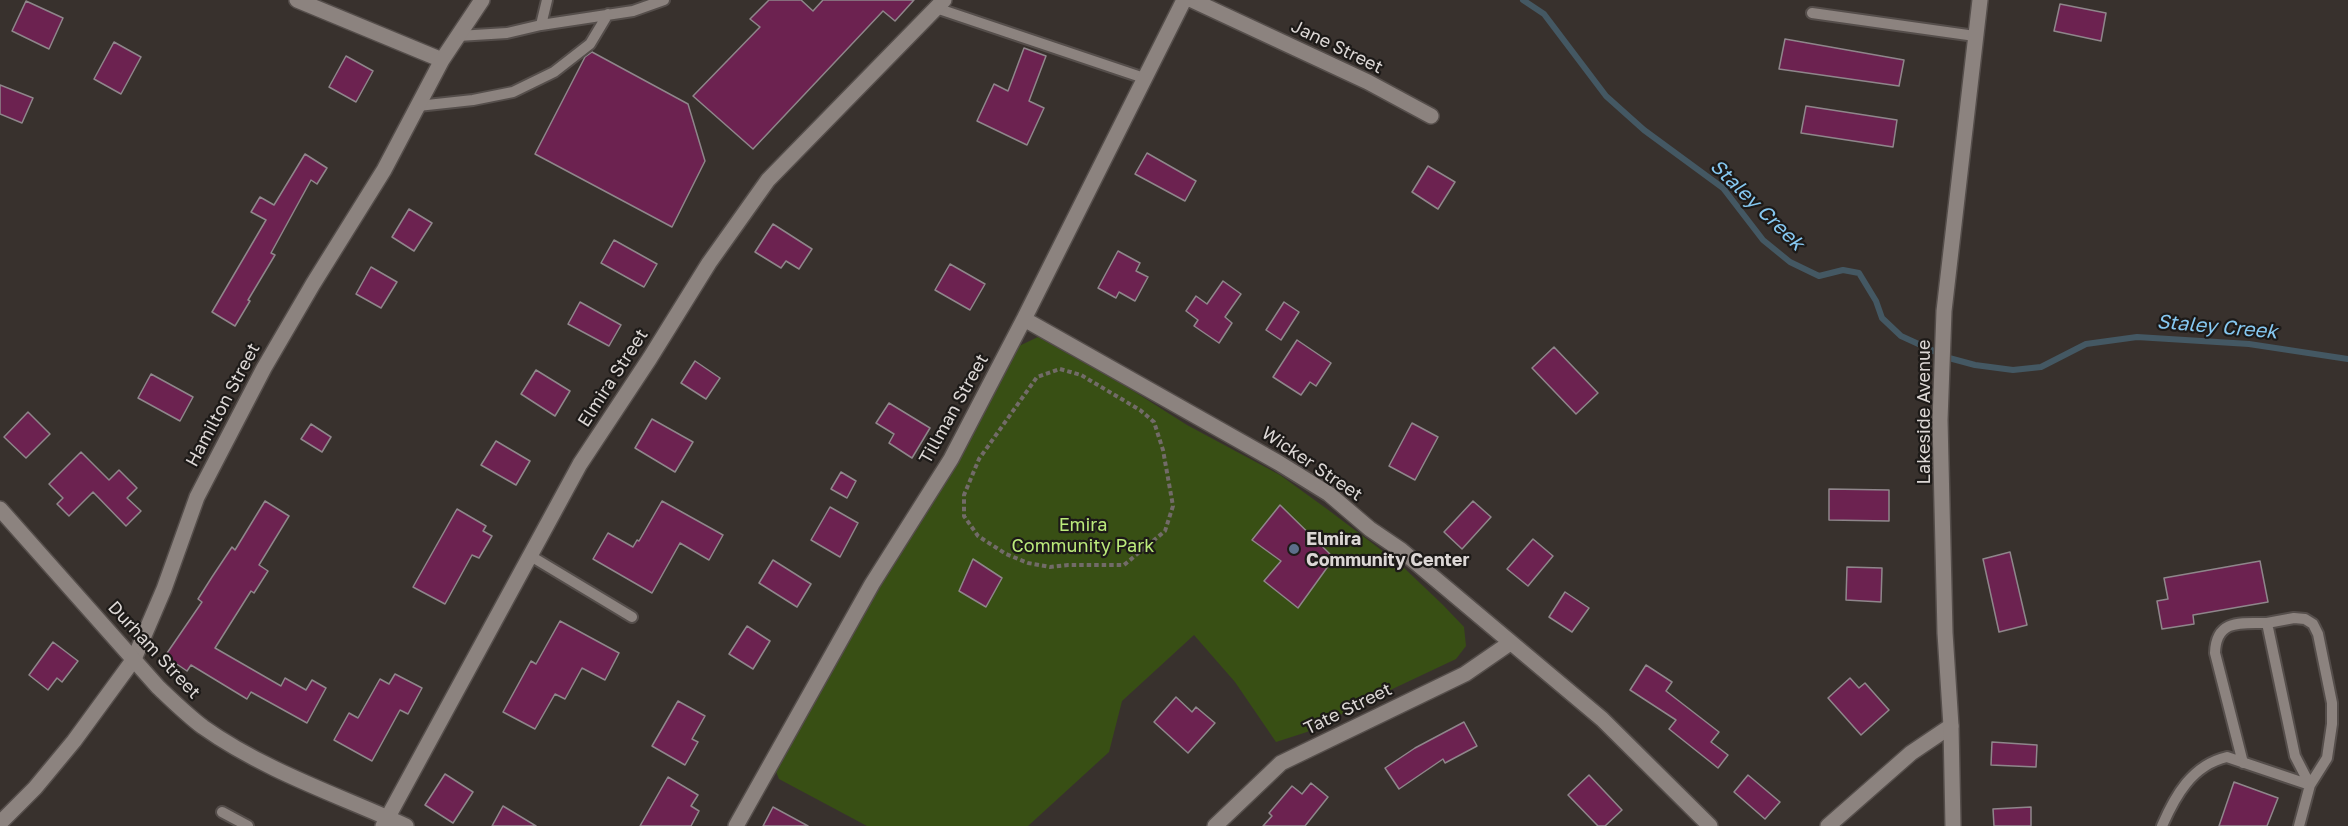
<!DOCTYPE html>
<style>
body{margin:0}
canvas{display:block;background:#38312d}
</style>
<canvas width="2348" height="826"></canvas>
<script>
const ctx = document.querySelector('canvas').getContext('2d');
ctx.lineJoin = 'round';
function fill(path, color) { ctx.fillStyle = color; ctx.fill(path, 'evenodd'); }
function stroke(path, color, width, dash) { ctx.strokeStyle = color; ctx.lineWidth = width; ctx.lineCap = dash ? 'butt' : 'round'; ctx.setLineDash(dash || []); ctx.stroke(path); }
function drawText(font, color, halo, rows, align = 'center') {
  ctx.font = font + ' "Golos Text",sans-serif'; ctx.lineWidth = 4.5; ctx.setLineDash([]); ctx.textBaseline = 'middle'; ctx.strokeStyle = halo; ctx.fillStyle = color; for (const [text, x, y, turn = 0] of rows) {
    ctx.save(); ctx.translate(x, y); ctx.rotate((+turn || 0) * Math.PI / 180); ctx.textAlign = isNaN(turn) ? turn : align; if (halo) ctx.strokeText(text, 0, 0); ctx.fillText(text, 0, 0); ctx.restore();
  }
}
const green = new Path2D(`
 M 1038,337 L 1127,387 L 1187,425 L 1280,475 L 1327,509 L 1401,565 L 1443,605 L 1464,627 L 1466,646 L 1456,659 L 1367,701 L 1307,732 L 1276,742 L 1235,682 L 1194,635 L 1122,701 L 1109,752 L 1028,826 L 867,826 L 779,779 L 775,769 L 866,607 L 956,461 L 1019,346 Z`);
const stream = new Path2D(`
 M 1523,0 L 1544,14 L 1606,96 L 1644,130 L 1723,188 L 1763,240 L 1790,262 L 1819,276 L 1843,270 L 1859,273 L 1876,301 L 1882,318 L 1901,336 L 1949,358 L 1975,365 L 2013,370 L 2041,367 L 2086,344 L 2137,337 L 2249,344 L 2348,359`);
const building = new Path2D(`
 M 769,0 L 801,0 L 813,11 L 823,0 L 914,0 L 895,21 L 883,11 L 753,149 L 693,96 L 760,27 L 750,19 Z
 M 26,1 L 63,18 L 49,49 L 12,31 Z
 M 2060,4 L 2106,13 L 2101,41 L 2054,31 Z
 M 1785,39 L 1904,60 L 1899,86 L 1779,69 Z
 M 114,42 L 141,57 L 121,94 L 94,79 Z
 M 1024,48 L 1046,56 L 1029,101 L 1044,108 L 1027,145 L 977,121 L 994,84 L 1008,91 Z
 M 592,52 L 688,104 L 705,161 L 672,227 L 535,154 L 585,57 Z
 M 346,56 L 373,71 L 356,102 L 329,87 Z
 M 0,85 L 33,98 L 22,123 L 0,114 Z
 M 1806,106 L 1897,120 L 1893,147 L 1801,133 Z
 M 1147,153 L 1196,181 L 1185,201 L 1135,174 Z
 M 305,154 L 327,168 L 317,184 L 311,180 L 271,253 L 275,255 L 248,300 L 250,301 L 235,326 L 212,312 L 266,220 L 251,212 L 260,197 L 274,205 Z
 M 1428,166 L 1455,182 L 1438,209 L 1412,192 Z
 M 409,209 L 432,223 L 414,251 L 392,237 Z
 M 773,224 L 812,249 L 799,269 L 786,261 L 781,268 L 755,252 Z
 M 614,240 L 657,264 L 644,287 L 601,263 Z
 M 1118,251 L 1140,263 L 1136,271 L 1148,277 L 1135,301 L 1119,292 L 1116,298 L 1098,288 Z
 M 950,264 L 985,284 L 970,310 L 935,290 Z
 M 371,267 L 397,282 L 381,308 L 356,294 Z
 M 1223,281 L 1241,294 L 1225,317 L 1232,323 L 1219,343 L 1194,326 L 1198,320 L 1186,311 L 1196,296 L 1207,304 Z
 M 580,302 L 621,325 L 609,346 L 568,324 Z
 M 1284,302 L 1299,312 L 1281,340 L 1266,330 Z
 M 1297,340 L 1331,363 L 1316,386 L 1310,382 L 1301,395 L 1273,377 Z
 M 1554,347 L 1598,393 L 1576,414 L 1532,368 Z
 M 695,361 L 720,378 L 706,399 L 681,383 Z
 M 536,370 L 570,391 L 555,416 L 521,394 Z
 M 151,374 L 193,397 L 180,421 L 138,398 Z
 M 889,403 L 930,428 L 912,458 L 889,443 L 894,434 L 876,423 Z
 M 28,412 L 50,434 L 26,458 L 4,437 Z
 M 652,419 L 693,442 L 675,472 L 635,448 Z
 M 1412,423 L 1438,437 L 1415,480 L 1389,466 Z
 M 311,424 L 331,437 L 322,452 L 301,439 Z
 M 496,441 L 530,461 L 516,485 L 481,465 Z
 M 81,452 L 109,480 L 119,470 L 137,488 L 127,498 L 141,511 L 126,526 L 93,492 L 69,516 L 57,504 L 63,498 L 49,484 Z
 M 841,472 L 856,481 L 847,498 L 831,489 Z
 M 1829,489 L 1889,490 L 1889,521 L 1829,520 Z
 M 265,501 L 289,516 L 259,565 L 268,571 L 254,593 L 251,591 L 215,648 L 281,686 L 285,678 L 306,690 L 312,680 L 326,688 L 307,723 L 251,692 L 247,699 L 191,665 L 187,671 L 165,656 L 202,602 L 198,599 L 212,577 L 232,547 L 235,550 Z
 M 662,501 L 723,535 L 709,560 L 680,543 L 652,593 L 593,559 L 608,533 L 633,547 L 637,540 L 639,541 Z
 M 1473,501 L 1491,517 L 1462,549 L 1444,532 Z
 M 1280,505 L 1334,558 L 1298,608 L 1264,581 L 1281,561 L 1252,540 Z
 M 830,507 L 858,523 L 840,557 L 811,540 Z
 M 457,509 L 486,526 L 483,531 L 492,536 L 479,558 L 472,555 L 445,604 L 413,587 Z
 M 1533,539 L 1553,556 L 1528,586 L 1507,569 Z
 M 2010,552 L 2027,625 L 1999,632 L 1983,559 Z
 M 973,559 L 1002,578 L 986,607 L 959,591 Z
 M 773,560 L 811,584 L 797,607 L 759,583 Z
 M 2260,561 L 2268,602 L 2193,615 L 2194,624 L 2162,629 L 2157,601 L 2168,599 L 2164,578 Z
 M 1847,567 L 1882,568 L 1881,602 L 1846,600 Z
 M 1565,592 L 1589,608 L 1572,632 L 1549,617 Z
 M 560,621 L 619,653 L 605,680 L 582,668 L 565,699 L 555,694 L 535,729 L 503,712 L 531,661 L 536,664 Z
 M 747,626 L 770,641 L 753,669 L 729,654 Z
 M 53,642 L 78,661 L 62,682 L 57,678 L 48,690 L 29,675 Z
 M 1646,665 L 1672,682 L 1666,691 L 1719,732 L 1711,742 L 1728,755 L 1718,768 L 1669,729 L 1676,720 L 1630,690 Z
 M 395,674 L 422,688 L 408,714 L 400,710 L 372,761 L 334,740 L 349,713 L 358,718 L 380,679 L 389,684 Z
 M 1850,678 L 1859,688 L 1865,683 L 1889,710 L 1861,735 L 1828,698 Z
 M 1176,697 L 1192,712 L 1196,707 L 1215,723 L 1188,753 L 1154,722 Z
 M 678,701 L 705,716 L 692,739 L 698,742 L 685,765 L 652,746 Z
 M 1464,722 L 1477,746 L 1445,763 L 1443,759 L 1399,789 L 1385,768 L 1415,748 Z
 M 1992,742 L 2037,745 L 2036,767 L 1991,765 Z
 M 445,774 L 473,792 L 453,823 L 425,805 Z
 M 1589,775 L 1622,810 L 1605,826 L 1598,826 L 1568,795 Z
 M 1748,775 L 1780,802 L 1765,819 L 1734,792 Z
 M 668,777 L 698,795 L 691,806 L 699,811 L 691,826 L 640,826 Z
 M 2234,782 L 2278,798 L 2267,826 L 2219,826 Z
 M 1311,783 L 1328,797 L 1305,826 L 1263,826 L 1272,816 L 1269,813 L 1292,786 L 1302,794 Z
 M 503,806 L 536,826 L 492,826 Z
 M 773,807 L 808,826 L 763,826 Z
 M 2031,807 L 2031,826 L 1994,826 L 1993,809 Z`);
const path = new Path2D(`
 M 1060,369 L 1081,375 L 1140,410 L 1154,422 L 1163,450 L 1173,506 L 1165,531 L 1124,565 L 1068,565 L 1050,567 L 1028,563 L 1006,554 L 978,536 L 964,516 L 964,495 L 979,459 L 1037,377 Z`);
const service = new Path2D(`
 M 936,8 L 1144,78
 M 1812,13 L 1975,36
 M 541,25 L 547,0
 M 458,36 L 507,33 L 541,25 L 633,11 L 664,0
 M 418,106 L 473,100 L 513,92 L 554,72 L 590,44 L 608,14
 M 529,555 L 632,617
 M 2243,763 L 2215,653 C 2216,619 2241,623 2267,623
 M 222,812 L 248,826
 M 2162,826 C 2175,796 2192,765 2227,757 L 2310,785
 M 2299,826 L 2310,785 L 2327,758 L 2332,724 L 2332,703 L 2318,634 L 2313,624 L 2305,619 L 2294,618 L 2267,623 L 2295,756 L 2310,785`);
const minor = new Path2D(`
 M 297,0 L 442,60
 M 1192,0 L 1368,82 L 1431,116
 M 1024,319 L 1279,463 L 1329,494 L 1370,529 L 1401,550 L 1602,719 L 1710,826
 M 0,823 L 35,788 L 74,741 L 134,659 L 164,589 L 197,497 L 264,368 L 313,284 L 384,170 L 442,60 L 482,0
 M 736,826 L 872,584 L 951,459 L 1024,319 L 1184,0
 M 1215,826 L 1281,763 L 1465,674 L 1510,643
 M 1828,826 L 1911,753 L 1951,726`);
const tertiary = new Path2D(`
 M 0,509 L 158,687 C 173,701 187,715 203,727 C 265,771 338,795 406,826
 M 383,826 L 580,464 L 650,358 L 709,263 L 768,180 L 944,0
 M 1953,826 L 1951,726 L 1945,633 L 1940,420 L 1944,311 L 1980,0`);
const markers = [
 [1294,549,6,"#5c6f8a"]
];
const streetNames = [
 ["Jane Street",1337,47,26],
 ["Elmira Street",613,378,-57],
 ["Hamilton Street",223,405,-62],
 ["Tillman Street",954,409,-61],
 ["Lakeside Avenue",1924,412,-90],
 ["Wicker Street",1312,464,34],
 ["Durham Street",154,650,47],
 ["Tate Street",1348,709,-26]
];
const parkNames = [
 ["Emira",1083,525],
 ["Community Park",1083,546]
];
const poiNames = [
 ["Elmira",1306,539],
 ["Community Center",1306,560]
];
const waterNames = [
 ["Staley Creek",1757,205,44],
 ["Staley Creek",2217,327,5]
];
fill(green, '#384f14');
stroke(stream, '#445863', 6);
fill(building, '#6c2250');
stroke(building, '#8f868b', 1.5);
stroke(service, '#554e4b', 14);
stroke(minor, '#554e4b', 18);
stroke(tertiary, '#554e4b', 18);
stroke(path, '#726b68', 4, [4.5, 3]);
stroke(service, '#8c837f', 10);
stroke(minor, '#8c837f', 15);
stroke(tertiary, '#8c837f', 15);
for (const [x, y, r, color] of markers) { const dot = new Path2D(); dot.arc(x, y, r, 0, 2 * Math.PI); ctx.fillStyle = color; ctx.fill(dot); stroke(dot, '#1d1a18', 2); }
drawText('18px', '#dcd7d5', '#1d1a18', streetNames);
drawText('18px', '#bbea7b', '#1d1a18', parkNames);
drawText('bold 18px', '#dcd7d5', '#1d1a18', poiNames, 'left');
drawText('italic 20px', '#86c8f1', '#1d1a18', waterNames);
</script>
